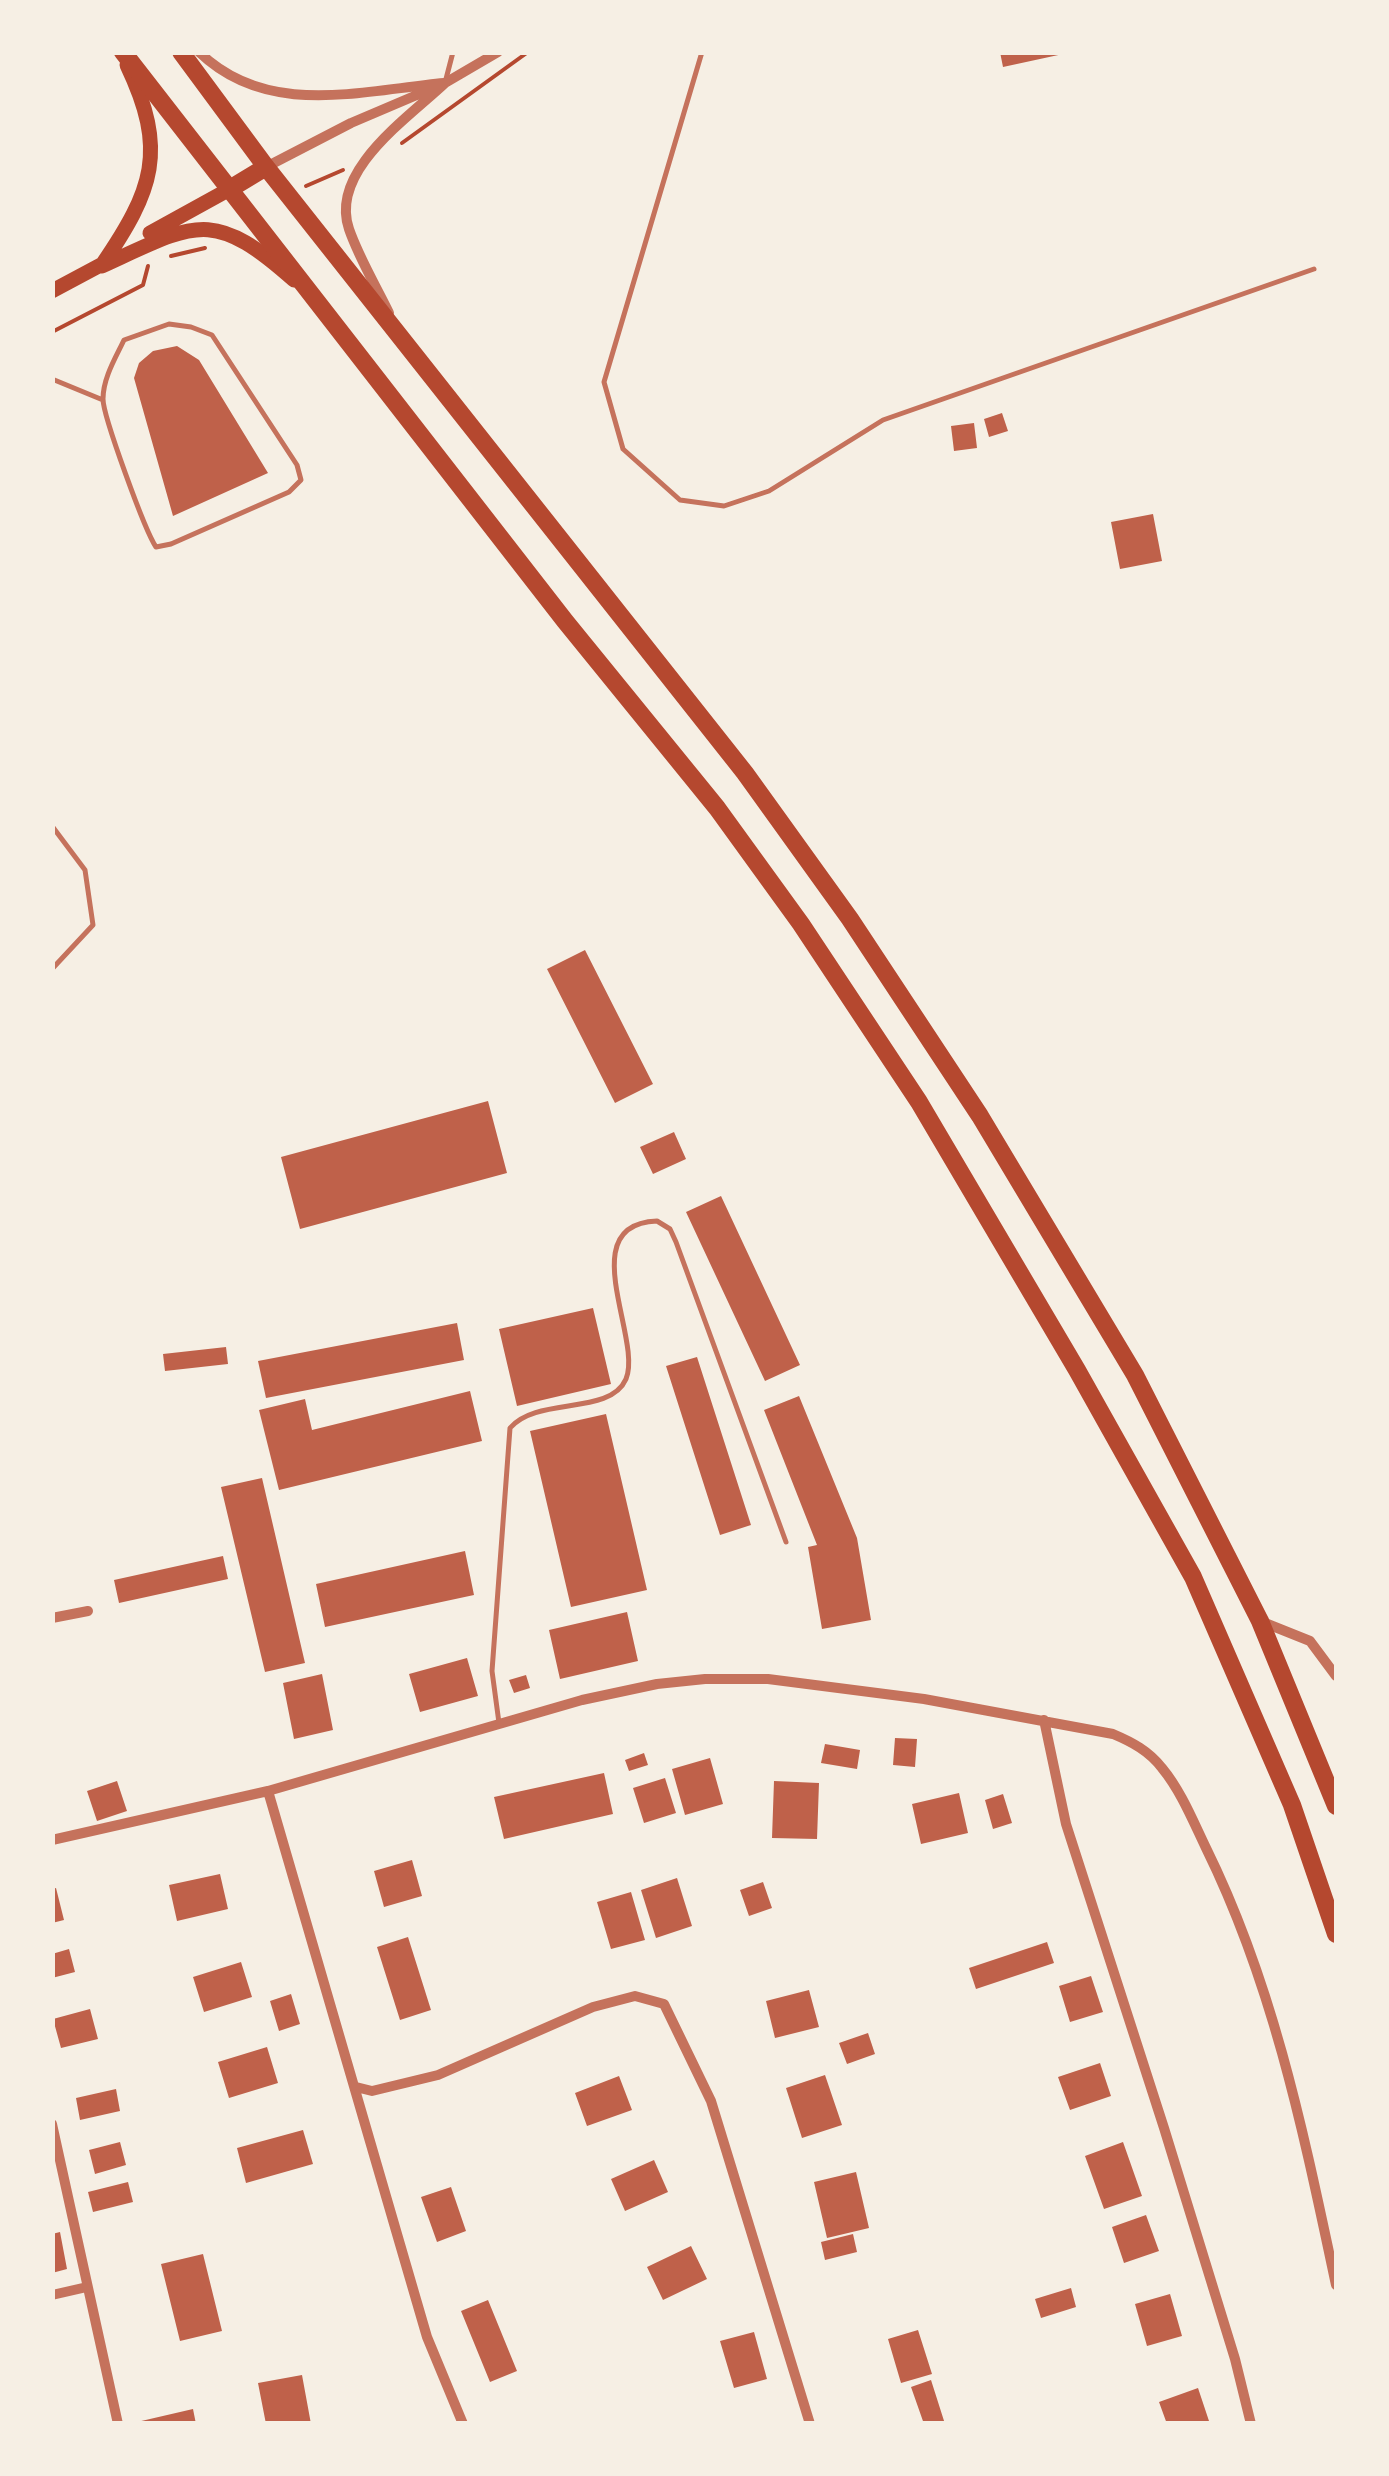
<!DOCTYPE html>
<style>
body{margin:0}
#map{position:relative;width:1389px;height:2476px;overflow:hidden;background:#f6efe4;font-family:"DejaVu Sans",sans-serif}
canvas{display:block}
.frame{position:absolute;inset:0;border:55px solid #f6efe4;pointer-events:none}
</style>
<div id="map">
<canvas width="1389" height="2476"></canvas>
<div class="frame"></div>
</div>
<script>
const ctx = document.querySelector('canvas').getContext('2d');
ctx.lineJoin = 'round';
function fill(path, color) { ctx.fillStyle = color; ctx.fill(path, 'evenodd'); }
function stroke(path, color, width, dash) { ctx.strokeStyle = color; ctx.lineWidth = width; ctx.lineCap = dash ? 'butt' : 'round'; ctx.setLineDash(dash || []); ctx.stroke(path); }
const building = new Path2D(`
 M 1000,52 L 1063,52 L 1063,54 L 1003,67 Z
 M 177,346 L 199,360 L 268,473 L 173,516 L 134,378 L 139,363 L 153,351 Z
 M 1002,413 L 1008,431 L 989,437 L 984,419 Z
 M 974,423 L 977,448 L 954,451 L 951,426 Z
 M 1153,514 L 1162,561 L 1120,569 L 1111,522 Z
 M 585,950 L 653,1084 L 615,1103 L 547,969 Z
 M 488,1101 L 507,1173 L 300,1229 L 281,1157 Z
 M 674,1132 L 686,1159 L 653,1174 L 640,1147 Z
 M 721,1196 L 800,1365 L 765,1381 L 686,1212 Z
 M 593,1308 L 611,1384 L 517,1406 L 499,1329 Z
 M 457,1323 L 464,1360 L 266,1398 L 258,1361 Z
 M 226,1347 L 228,1364 L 165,1371 L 163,1354 Z
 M 697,1357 L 751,1525 L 720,1535 L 666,1366 Z
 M 470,1391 L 482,1441 L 279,1490 L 259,1410 L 305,1399 L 312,1430 Z
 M 799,1396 L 857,1538 L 871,1620 L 822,1629 L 808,1547 L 817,1545 L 764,1410 Z
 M 606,1414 L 647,1590 L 571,1607 L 530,1431 Z
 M 262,1478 L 305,1663 L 265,1672 L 221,1487 Z
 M 465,1551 L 474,1595 L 325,1627 L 316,1584 Z
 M 223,1556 L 228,1579 L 119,1603 L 114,1580 Z
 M 627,1612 L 638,1661 L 560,1679 L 549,1630 Z
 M 467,1658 L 478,1696 L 420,1712 L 409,1674 Z
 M 322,1674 L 333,1730 L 294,1739 L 283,1683 Z
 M 526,1675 L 530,1688 L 514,1693 L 509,1680 Z
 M 895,1738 L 917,1739 L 915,1767 L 893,1765 Z
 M 825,1744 L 860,1750 L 857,1769 L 821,1763 Z
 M 644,1753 L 648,1765 L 629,1771 L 625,1760 Z
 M 710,1758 L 723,1804 L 685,1815 L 672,1769 Z
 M 604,1773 L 613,1814 L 504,1839 L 494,1797 Z
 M 665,1778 L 676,1813 L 644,1823 L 633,1788 Z
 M 117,1781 L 127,1811 L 97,1821 L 87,1791 Z
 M 774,1781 L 819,1783 L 817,1839 L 772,1838 Z
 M 959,1793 L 968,1833 L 921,1844 L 912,1804 Z
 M 1003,1794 L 1012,1823 L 993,1829 L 985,1800 Z
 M 412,1860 L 422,1896 L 384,1907 L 374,1871 Z
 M 220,1874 L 228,1909 L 177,1921 L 169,1885 Z
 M 677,1878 L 692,1926 L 656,1938 L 641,1890 Z
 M 763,1882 L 772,1908 L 749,1916 L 740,1890 Z
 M 56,1888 L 64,1920 L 52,1923 L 52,1889 Z
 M 631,1892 L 645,1940 L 611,1949 L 597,1902 Z
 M 408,1937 L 431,2010 L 400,2020 L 377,1947 Z
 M 1047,1942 L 1054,1963 L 976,1989 L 969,1968 Z
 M 69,1949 L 75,1972 L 52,1978 L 52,1954 Z
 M 241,1962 L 252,1997 L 204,2012 L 193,1977 Z
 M 1091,1976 L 1103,2012 L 1070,2022 L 1059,1986 Z
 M 809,1990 L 819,2027 L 775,2038 L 766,2001 Z
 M 291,1994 L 300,2024 L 279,2031 L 270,2001 Z
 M 90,2009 L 98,2039 L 61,2048 L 53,2019 Z
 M 868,2033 L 875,2054 L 847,2064 L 839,2043 Z
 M 267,2047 L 278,2083 L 229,2098 L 218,2062 Z
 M 1100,2063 L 1111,2096 L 1070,2110 L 1058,2077 Z
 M 825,2075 L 842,2125 L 802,2138 L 786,2088 Z
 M 619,2076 L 632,2110 L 587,2126 L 575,2093 Z
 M 116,2089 L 120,2111 L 80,2120 L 76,2098 Z
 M 303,2130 L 313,2164 L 246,2183 L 237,2148 Z
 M 120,2142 L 126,2165 L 95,2174 L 89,2150 Z
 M 1123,2142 L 1142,2196 L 1104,2209 L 1085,2156 Z
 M 654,2160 L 668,2192 L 625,2211 L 611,2179 Z
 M 856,2172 L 869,2228 L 827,2238 L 814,2182 Z
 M 128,2182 L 133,2202 L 93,2212 L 88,2192 Z
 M 451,2187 L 466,2231 L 437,2242 L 421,2197 Z
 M 1146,2215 L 1159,2251 L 1124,2263 L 1112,2227 Z
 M 60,2232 L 67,2269 L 52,2273 L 52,2234 Z
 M 853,2234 L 857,2252 L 825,2260 L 821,2242 Z
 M 691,2246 L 707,2279 L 663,2300 L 647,2267 Z
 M 203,2254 L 222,2331 L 180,2341 L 161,2264 Z
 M 1071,2288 L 1076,2307 L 1041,2318 L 1035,2299 Z
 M 1170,2294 L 1182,2336 L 1147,2346 L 1135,2304 Z
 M 488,2300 L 517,2371 L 490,2382 L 461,2311 Z
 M 918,2330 L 932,2374 L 901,2383 L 888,2339 Z
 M 754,2332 L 767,2379 L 734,2388 L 720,2341 Z
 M 302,2375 L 311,2424 L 266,2424 L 258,2383 Z
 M 931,2380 L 945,2424 L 924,2424 L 911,2387 Z
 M 1198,2388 L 1210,2424 L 1167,2424 L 1159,2402 Z
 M 193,2409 L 196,2424 L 137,2424 L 137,2422 Z`);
const path = new Path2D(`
 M 402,143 L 528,52
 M 306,186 L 343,170
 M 171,256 L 205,248
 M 52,332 L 143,285 L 148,266`);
const service = new Path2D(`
 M 702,52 L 604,382 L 623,449 L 680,500 L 724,506 L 769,491 L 883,420 L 1314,269
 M 446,79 L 453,52
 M 169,324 L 191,327 L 212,335 L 297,465 L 301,480 L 289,492 L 171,544 L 156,547 C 145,531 103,416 103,399 C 103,378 116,357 124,340 Z
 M 52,379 L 103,400
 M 52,826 L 85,870 L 93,925 L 52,969
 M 499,1723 L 492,1671 L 510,1428 C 537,1396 610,1416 626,1379 C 643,1339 572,1224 657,1221 L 670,1229 L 676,1242 L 786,1542`);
const minor = new Path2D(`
 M 199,52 C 267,118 359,91 444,83
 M 266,167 L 351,123 L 445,83 L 498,52
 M 389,313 C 376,286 359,258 349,229 C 329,171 408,118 445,83
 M 52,1618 L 88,1611
 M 1260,1621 L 1310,1641 L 1336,1676
 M 1044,1720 L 1066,1824 L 1164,2128 L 1235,2359 L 1251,2424
 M 268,1791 L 427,2337 L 463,2424
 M 52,1840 L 268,1791 L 582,1700 L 657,1684 L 705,1679 L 768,1679 L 924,1699 L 1113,1734 C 1132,1742 1149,1751 1162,1768 C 1181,1791 1193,1821 1206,1848 C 1274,1986 1304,2135 1336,2285
 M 356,2087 L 372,2091 L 438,2075 L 593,2007 L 635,1996 L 664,2004 L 711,2101 L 810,2424
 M 52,2124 L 118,2424
 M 52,2295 L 87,2287`);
const secondary = new Path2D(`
 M 150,233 L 228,190
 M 102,265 C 153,190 168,151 127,65
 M 102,266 C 196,223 212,207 294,280
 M 52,291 L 110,260`);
const trunk = new Path2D(`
 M 123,52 L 565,621 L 717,808 L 801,924 L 919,1102 L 1077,1370 L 1193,1577 L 1292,1805 L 1336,1934
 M 181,52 L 266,167 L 745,773 L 850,919 L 980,1116 L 1135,1375 L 1260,1621 L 1336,1806
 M 228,190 L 266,167`);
fill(building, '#bf614a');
stroke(path, '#b5482f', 4);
stroke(service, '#c5725c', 5);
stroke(minor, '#c5725c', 10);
stroke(secondary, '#b5482f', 15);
stroke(trunk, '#b5482f', 18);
</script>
